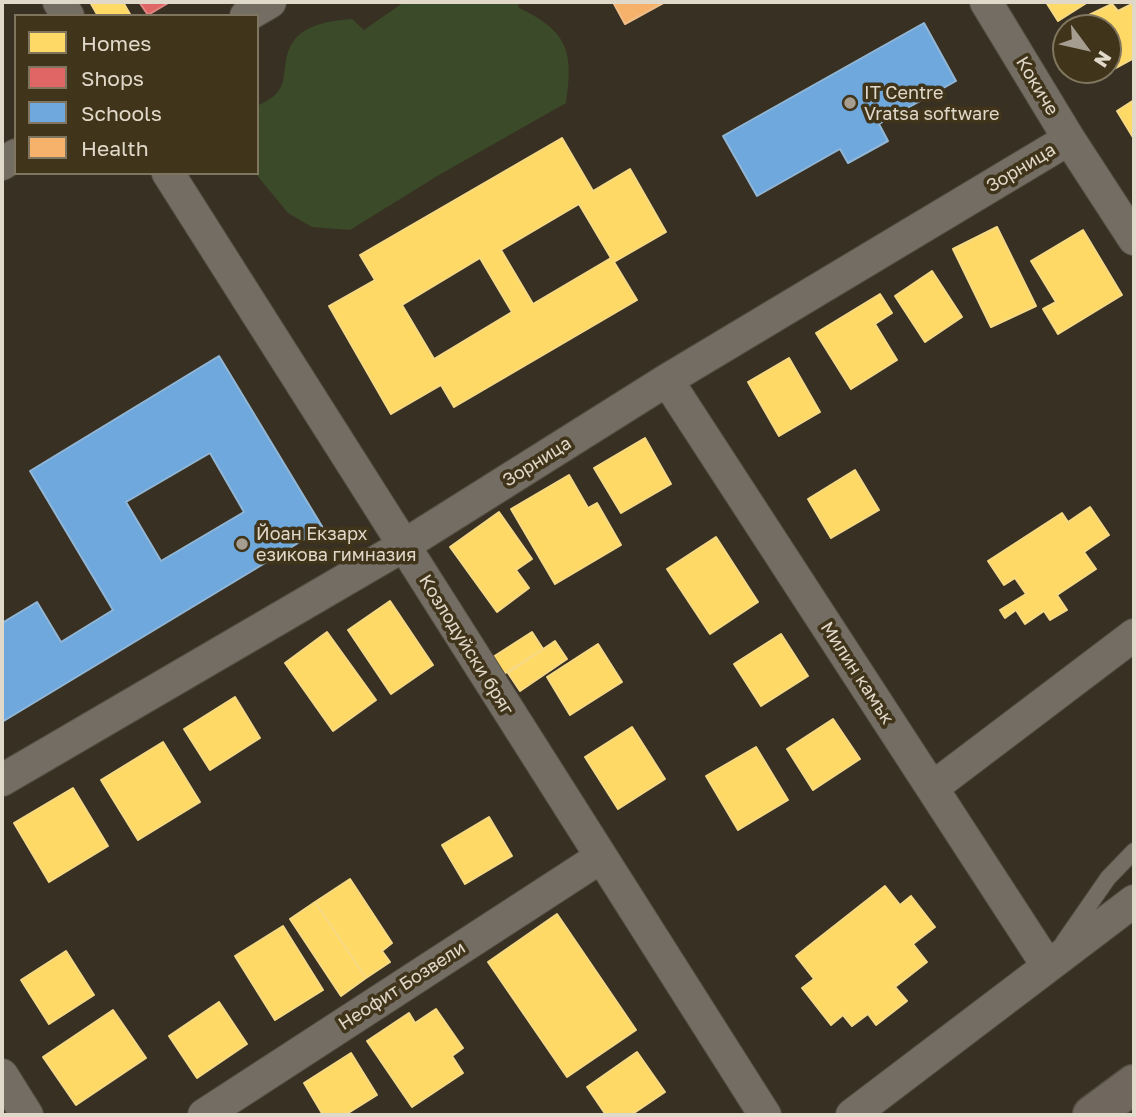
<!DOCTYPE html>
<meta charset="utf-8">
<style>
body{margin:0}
#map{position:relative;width:1136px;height:1117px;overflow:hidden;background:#383022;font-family:"Golos Text",sans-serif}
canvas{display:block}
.frame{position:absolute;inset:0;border:4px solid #e0d8c9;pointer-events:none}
.legend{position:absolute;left:14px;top:14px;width:245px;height:161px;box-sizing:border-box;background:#40341a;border:2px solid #807660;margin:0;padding:9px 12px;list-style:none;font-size:21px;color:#e0d8c9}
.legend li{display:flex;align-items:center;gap:14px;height:35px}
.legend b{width:35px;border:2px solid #807660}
.north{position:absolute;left:1052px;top:14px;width:70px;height:70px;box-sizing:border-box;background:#40341a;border:2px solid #807660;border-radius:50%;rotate:123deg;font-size:19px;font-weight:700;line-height:28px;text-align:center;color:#e0d8c9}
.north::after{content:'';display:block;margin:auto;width:24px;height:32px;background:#a59d8f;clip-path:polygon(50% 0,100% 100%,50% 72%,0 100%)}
</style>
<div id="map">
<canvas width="1136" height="1117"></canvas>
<div class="frame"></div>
<ul class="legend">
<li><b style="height:19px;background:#ffd966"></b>Homes</li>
<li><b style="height:19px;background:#e06666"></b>Shops</li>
<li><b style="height:19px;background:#6fa8dc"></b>Schools</li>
<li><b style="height:19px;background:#f6b26b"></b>Health</li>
</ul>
<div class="north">N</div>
</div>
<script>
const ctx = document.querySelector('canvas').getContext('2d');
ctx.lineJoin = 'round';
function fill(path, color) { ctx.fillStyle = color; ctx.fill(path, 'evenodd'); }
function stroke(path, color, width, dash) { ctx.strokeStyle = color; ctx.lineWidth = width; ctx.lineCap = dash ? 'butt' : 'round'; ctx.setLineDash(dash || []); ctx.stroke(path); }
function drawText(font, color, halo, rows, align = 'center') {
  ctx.font = font + ' "Golos Text",sans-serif'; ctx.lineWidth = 7; ctx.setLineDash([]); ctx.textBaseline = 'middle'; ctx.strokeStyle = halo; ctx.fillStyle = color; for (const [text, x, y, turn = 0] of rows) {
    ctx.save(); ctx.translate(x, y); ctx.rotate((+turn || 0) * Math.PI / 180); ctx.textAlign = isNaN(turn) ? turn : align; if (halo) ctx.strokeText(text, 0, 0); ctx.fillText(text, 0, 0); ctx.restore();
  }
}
const green = new Path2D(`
 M 404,2 L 518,2 L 519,8 C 568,31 574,52 566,103 L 439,175 L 350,230 L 312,227 L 288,213 L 255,173 L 257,106 C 263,103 271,99 276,94 C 287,83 283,66 288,52 C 297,25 327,21 352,19 L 364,30 Z`);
const homes = new Path2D(`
 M 90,2 L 123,2 L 131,16 L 98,16 Z
 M 1046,2 L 1088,2 L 1058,21 Z
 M 1134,3 L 1134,58 L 1097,78 L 1093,70 L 1108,70 L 1108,28 L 1096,28 L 1089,15 L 1112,4 L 1118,11 Z
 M 1134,100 L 1134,139 L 1117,111 Z
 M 562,138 L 593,191 L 630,169 L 666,232 L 614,262 L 637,300 L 454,407 L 441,385 L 391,414 L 329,306 L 375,280 L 360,255 ZM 579,204 L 611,258 L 533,304 L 501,250 ZM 480,258 L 512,312 L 434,359 L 402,305 Z
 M 997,227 L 1036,306 L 991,327 L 953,249 Z
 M 1083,230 L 1122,295 L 1058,334 L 1043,309 L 1056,302 L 1031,261 Z
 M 932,271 L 962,317 L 925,342 L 895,296 Z
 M 880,294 L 892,313 L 875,324 L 897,360 L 851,389 L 816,333 Z
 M 789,358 L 820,412 L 779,436 L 748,382 Z
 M 645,438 L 671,484 L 621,513 L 594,468 Z
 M 855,470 L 879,510 L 831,538 L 808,499 Z
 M 569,475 L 588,508 L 597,503 L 621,545 L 555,584 L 511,509 Z
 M 1090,507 L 1109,535 L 1084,552 L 1096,569 L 1057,595 L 1067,610 L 1050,620 L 1044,611 L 1025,624 L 1016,610 L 1005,618 L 1000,610 L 1026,594 L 1015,578 L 1004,585 L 988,561 L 1062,513 L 1068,522 Z
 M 499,512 L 532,559 L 516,570 L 529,588 L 497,612 L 450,547 Z
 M 716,537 L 758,602 L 710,634 L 667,569 Z
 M 390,601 L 433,665 L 391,694 L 348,630 Z
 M 327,632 L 376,700 L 333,731 L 285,663 Z
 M 532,632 L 543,649 L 504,674 L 493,657 Z
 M 781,634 L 808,676 L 761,706 L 734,664 Z
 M 555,641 L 567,659 L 520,691 L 508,673 Z
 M 598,644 L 622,682 L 570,715 L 547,677 Z
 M 235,697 L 260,738 L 210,770 L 184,729 Z
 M 833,719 L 860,759 L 813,790 L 787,749 Z
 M 632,727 L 665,779 L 618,809 L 585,757 Z
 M 163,742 L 200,802 L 138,840 L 101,780 Z
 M 756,747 L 788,800 L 738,830 L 706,776 Z
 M 73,788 L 108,846 L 49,882 L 14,823 Z
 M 489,817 L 512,856 L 465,884 L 442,845 Z
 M 350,879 L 392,943 L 382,951 L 390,962 L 366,978 L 315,902 Z
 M 885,886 L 900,905 L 911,896 L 935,927 L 913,944 L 927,962 L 895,987 L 907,1001 L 876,1025 L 868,1014 L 852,1026 L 843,1015 L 831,1025 L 802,988 L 814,979 L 796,956 Z
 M 315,902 L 366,978 L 341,996 L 290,919 Z
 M 557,914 L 636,1030 L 567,1077 L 488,962 Z
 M 283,926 L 323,990 L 275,1020 L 235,956 Z
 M 66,951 L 94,995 L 49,1024 L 21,980 Z
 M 219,1002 L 247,1044 L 197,1078 L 169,1036 Z
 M 436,1009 L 463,1048 L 452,1056 L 463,1073 L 412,1107 L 367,1041 L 409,1013 L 415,1023 Z
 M 113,1010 L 146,1058 L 76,1105 L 43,1057 Z
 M 637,1052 L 665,1092 L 631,1115 L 606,1115 L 587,1087 Z
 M 351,1053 L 377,1095 L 345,1115 L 323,1115 L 304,1083 Z`);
const shops = new Path2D(`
 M 139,2 L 170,2 L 148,15 Z`);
const schools = new Path2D(`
 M 924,23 L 956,81 L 879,124 L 888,141 L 848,163 L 840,149 L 757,196 L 723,136 Z
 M 219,356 L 323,528 L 2,722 L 2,623 L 37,602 L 61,642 L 113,610 L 30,471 ZM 210,453 L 244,512 L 161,561 L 126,502 Z`);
const health = new Path2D(`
 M 613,2 L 665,2 L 625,24 Z`);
const lane = new Path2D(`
 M 1063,943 L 1108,878 L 1134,851`);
const street = new Path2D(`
 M 59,2 L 68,16
 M 986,2 L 1069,139 L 1134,239
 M 246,16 L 270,2
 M 2,164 L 16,155
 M 168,173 L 765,1115
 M 667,380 L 1047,965
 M 2,780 L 403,546 L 667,380 L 1069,139
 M 932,788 L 1134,635
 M 2,1075 L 27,1115
 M 204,1115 L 601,857
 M 852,1115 L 1134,901`);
const primary = new Path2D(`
 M 1092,1115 L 1134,1084`);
const markers = [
 [850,103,7,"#a59d8f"],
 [242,544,7,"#a59d8f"]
];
const streetNames = [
 ["Кокиче",1037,86,59],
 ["Зорница",1021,168,-31],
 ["Зорница",537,462,-32],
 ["Козлодуйски бряг",466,645,58],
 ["Милин камък",857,673,57],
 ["Неофит Бозвели",402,986,-33]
];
const poiNames = [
 ["IT Centre",864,93],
 ["Vratsa software",864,114],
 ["Йоан Екзарх",256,534],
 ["езикова гимназия",256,555]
];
fill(green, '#3b4a28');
fill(homes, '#ffd966');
stroke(homes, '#f6d984', 2);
fill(shops, '#e06666');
stroke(shops, '#e08884', 2);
fill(schools, '#6fa8dc');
stroke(schools, '#91b6d6', 2);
fill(health, '#f6b26b');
stroke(health, '#efbd87', 2);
stroke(lane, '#544e42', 18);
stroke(street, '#544e42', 34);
stroke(primary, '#544e42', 41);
stroke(lane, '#736d63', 16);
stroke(street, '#736d63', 32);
stroke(primary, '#70675e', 38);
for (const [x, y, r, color] of markers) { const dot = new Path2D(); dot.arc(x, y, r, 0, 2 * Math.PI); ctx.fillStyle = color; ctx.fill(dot); stroke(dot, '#40341a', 2.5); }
drawText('18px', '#e0d8c9', '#40341a', streetNames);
drawText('18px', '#e0d8c9', '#40341a', poiNames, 'left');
</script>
